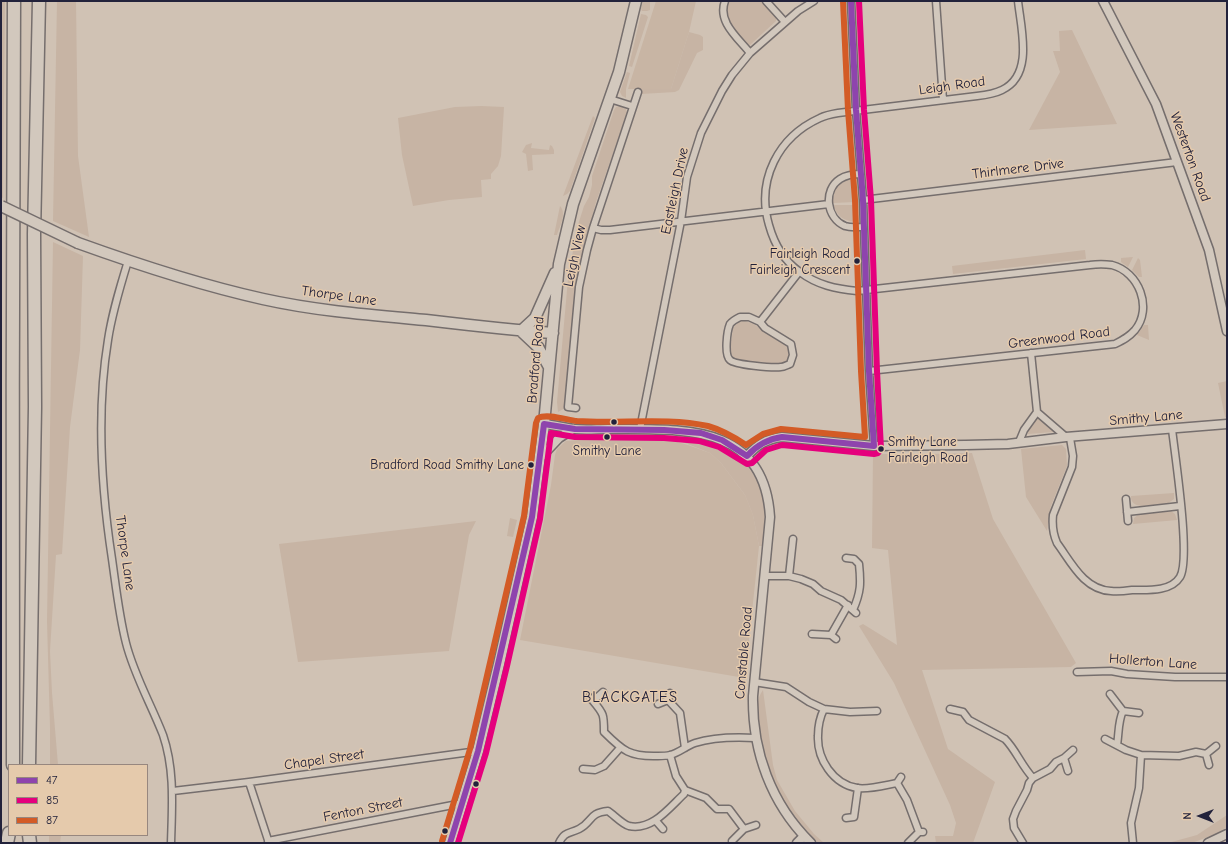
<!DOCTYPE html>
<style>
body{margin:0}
#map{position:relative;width:1228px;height:844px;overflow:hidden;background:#d0c2b4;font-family:"Comic Neue",sans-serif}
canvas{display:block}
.frame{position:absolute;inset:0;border:2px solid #22223b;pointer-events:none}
.legend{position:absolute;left:8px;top:764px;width:140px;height:72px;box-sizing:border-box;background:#e5caac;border:1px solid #97877f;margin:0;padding:5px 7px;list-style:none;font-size:12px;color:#22223b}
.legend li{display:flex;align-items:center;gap:8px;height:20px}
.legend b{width:20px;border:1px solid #97877f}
.north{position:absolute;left:1180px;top:796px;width:40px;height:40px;-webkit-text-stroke:3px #e5caac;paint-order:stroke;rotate:270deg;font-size:11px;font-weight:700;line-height:16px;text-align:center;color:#22223b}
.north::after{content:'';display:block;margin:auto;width:14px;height:18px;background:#22223b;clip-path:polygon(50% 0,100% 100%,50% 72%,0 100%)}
</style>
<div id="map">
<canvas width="1228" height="844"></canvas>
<div class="frame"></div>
<ul class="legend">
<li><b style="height:5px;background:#8e44ad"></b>47</li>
<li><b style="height:5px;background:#e5007d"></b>85</li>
<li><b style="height:5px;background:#d35b26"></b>87</li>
</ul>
<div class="north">N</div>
</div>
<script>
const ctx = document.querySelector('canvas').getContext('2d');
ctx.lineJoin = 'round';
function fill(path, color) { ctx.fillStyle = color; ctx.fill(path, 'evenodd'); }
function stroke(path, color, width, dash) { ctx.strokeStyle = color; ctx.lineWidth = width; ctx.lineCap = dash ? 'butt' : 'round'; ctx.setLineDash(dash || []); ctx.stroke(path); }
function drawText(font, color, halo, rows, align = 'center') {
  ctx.font = font + ' "Comic Neue",sans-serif'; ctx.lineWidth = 3; ctx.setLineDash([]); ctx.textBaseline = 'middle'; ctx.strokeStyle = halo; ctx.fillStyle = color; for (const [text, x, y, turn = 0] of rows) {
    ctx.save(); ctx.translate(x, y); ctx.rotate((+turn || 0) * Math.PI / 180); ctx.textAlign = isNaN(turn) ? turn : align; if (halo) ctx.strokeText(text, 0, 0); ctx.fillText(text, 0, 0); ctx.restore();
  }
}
const built = new Path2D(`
 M 656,1 L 696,1 L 689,32 L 671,89 L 628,89 Z
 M 642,435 L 663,438 L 688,445 L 710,453 L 721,463 L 745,495 L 753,515 L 759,546 L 745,678 L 520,640 L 551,485 L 555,455 L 557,449 L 566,441 Z`);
const green = new Path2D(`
 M 1,1 L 5,1 L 3,198 L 1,197 Z
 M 57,1 L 76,1 L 78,156 L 89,237 L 53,221 Z
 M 643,1 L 650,1 L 650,10 L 647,11 L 642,11 L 641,9 Z
 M 730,1 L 762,1 L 776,16 L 776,21 L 750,45 L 747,44 C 736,32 720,18 730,1 Z
 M 641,14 L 646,15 L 648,17 L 632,67 L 629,66 Z
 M 1072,30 L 1117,124 L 1029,130 L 1060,72 L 1053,51 L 1060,51 L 1059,31 Z
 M 689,32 L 700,35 L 703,37 L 703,50 L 697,53 L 679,90 L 675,92 L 641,94 L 642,89 L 671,89 Z
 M 627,72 L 630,73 L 626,89 L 626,98 L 622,96 L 620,92 Z
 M 481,106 L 504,107 L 501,156 L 498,166 L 491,174 L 491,179 L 481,180 L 482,197 L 449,200 L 413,206 L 402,155 L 398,118 L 455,107 Z
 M 620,106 L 626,109 L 627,113 L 596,202 L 581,259 L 576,285 L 565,408 L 558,412 L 557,402 L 568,279 L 577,228 L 584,206 L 589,197 L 592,185 L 592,176 L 614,110 L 616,107 Z
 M 593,116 L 595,118 L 570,191 L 567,194 L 563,196 Z
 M 532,143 L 531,148 L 549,150 L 550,145 L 552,146 L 554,150 L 554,154 L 532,155 L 533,170 L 528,171 L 526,154 L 522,152 L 526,145 Z
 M 851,179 L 854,180 L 855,202 L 833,203 C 832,190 839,182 851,179 Z
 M 833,205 L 855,205 L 856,220 L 854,222 C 843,220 837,216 833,205 Z
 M 560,206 C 567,213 560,226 557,235 L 554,235 Z
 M 53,242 L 83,256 L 80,350 L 70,427 L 62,554 L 56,555 L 50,651 L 52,693 L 58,765 L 50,765 L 50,728 L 47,621 Z
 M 1085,250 L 1086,259 L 953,274 L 952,266 Z
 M 1133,257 L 1128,267 L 1121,262 L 1121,258 Z
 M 1138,258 L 1140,260 L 1142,277 L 1139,277 L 1132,270 Z
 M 742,320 L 754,324 L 763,331 L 788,346 L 791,351 L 789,360 L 784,364 L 780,364 L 737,361 L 732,356 L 730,352 L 733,328 L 735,323 Z
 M 1144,325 L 1148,325 L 1149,340 L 1137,335 Z
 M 1227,381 L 1227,417 L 1225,417 L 1218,383 Z
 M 1038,418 L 1041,418 L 1054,430 L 1053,432 L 1028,434 L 1028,431 Z
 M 676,436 C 688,437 700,437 712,441 C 745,452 766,485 766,519 C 766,528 764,537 762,546 L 759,546 L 753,515 L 745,495 L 721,463 L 710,453 L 675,439 Z
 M 1062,445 L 1066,449 L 1067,466 L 1051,506 L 1047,531 L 1026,497 L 1021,449 Z
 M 972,453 L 993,519 L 1076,663 L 1071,667 L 922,670 L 948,749 L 995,782 L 973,843 L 936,843 L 935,836 L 953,836 L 956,823 L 950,805 L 894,683 L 859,626 L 863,624 L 897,645 L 888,550 L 872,548 L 873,454 L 930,454 Z
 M 1174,493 L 1174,499 L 1167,504 L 1141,506 C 1135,505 1131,503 1131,496 Z
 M 1171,511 L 1175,514 L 1177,520 L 1133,524 L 1134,518 L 1139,514 Z
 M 510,518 L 517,520 L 513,537 L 507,536 Z
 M 476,521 L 469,535 L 449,651 L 298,662 L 279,544 Z
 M 763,690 L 773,765 L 777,780 L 795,811 L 814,834 L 824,843 L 817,842 C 809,833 801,825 794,816 C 774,788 761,755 759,720 C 758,709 756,699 763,690 Z
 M 1227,815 L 1227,827 L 1218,833 L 1192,843 L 1168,843 L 1197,835 Z
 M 49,835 L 61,835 L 60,843 L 49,843 Z`);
const minor = new Path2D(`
 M 725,1 C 717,22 738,38 750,53
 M 766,1 L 785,22
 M 851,1 L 856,110 L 863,200 L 869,371 L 874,446
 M 936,1 L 943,100
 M 610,99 L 632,106
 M 861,174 C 854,174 846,175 840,179 C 823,190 826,218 845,226 C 851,228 857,227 863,227
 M 863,200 L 1177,162
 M 593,228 L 601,230 L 610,230 L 829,204
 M 128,261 C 120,287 112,313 108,340 C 96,413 101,487 112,559 C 116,587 119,615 126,643 C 134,675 151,704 163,735 C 175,770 172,807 171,843
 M 740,317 L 749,317 L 760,322 L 765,328 L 791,344 L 793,355 L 790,364 C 787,365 784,367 781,367 C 773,368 735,365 730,360 C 724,355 727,331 730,324 C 732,321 736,319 740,317 Z
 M 760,322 L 799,272
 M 1031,353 L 1037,412
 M 869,371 L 1115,344 C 1123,340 1129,337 1135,330 C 1153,308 1139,272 1112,265 C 1105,264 1097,264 1090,265 L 857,291 C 836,289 817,285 800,272 C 784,261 774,243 769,225 C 756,180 778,137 820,118 C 826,115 832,114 838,113 L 977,96 C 986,95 994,94 1002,90 C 1034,75 1021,29 1018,1
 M 576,408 L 568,407 L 579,287 L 587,250 L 593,228 L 638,92
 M 640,429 L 681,221 L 687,177 L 701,133 L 722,91 L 732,75 L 750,53 L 798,11 L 814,1
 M 1070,438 L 1073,456 L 1072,467 L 1053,515 C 1052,525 1053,534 1057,543 C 1071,562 1084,590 1111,591 C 1118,592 1125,591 1132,590 C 1147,590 1171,592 1180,577 C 1191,558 1175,456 1172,429
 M 1019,442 L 1024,430 L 1037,412 L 1066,437
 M 1126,499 L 1128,521
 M 1127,512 L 1180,506
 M 846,558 L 854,559 L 859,564 C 861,583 861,592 853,610
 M 765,576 L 789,576 L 801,579 L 813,584 L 821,591 L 841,600 L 856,613
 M 789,576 L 793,539
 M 812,634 L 831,635 L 836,639
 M 831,635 L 848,605
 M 1077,672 L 1111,671 L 1127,674 L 1175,677 L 1227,677
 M 754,682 L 786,687 L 809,702 L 824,709 L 850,712 L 877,711
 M 1110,694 L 1123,711 L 1139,713
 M 589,697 L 593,701 L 603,692
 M 668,700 L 680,713 L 685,748
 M 593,701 C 604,714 604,715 604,732 C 623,751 630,757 658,756 C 661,756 666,756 670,755 C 679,753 686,746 695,743 C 714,737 735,737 755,738
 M 658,704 L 668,700 L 670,693
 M 824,709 C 820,717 818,726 818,736 C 817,759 833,784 857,788 C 868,790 886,785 897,783 L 901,777
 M 950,709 L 963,712 L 969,720 L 1005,739 C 1016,750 1021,765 1033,778
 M 1105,739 L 1126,750 L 1141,755 L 1179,756 L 1196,752 L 1206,754
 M 1117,745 C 1119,733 1118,721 1123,711
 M 1064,758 L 1068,771
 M 1209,765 L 1206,754 L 1216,746
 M 583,769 L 595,770 L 604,766 L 620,748
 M 249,782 L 269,843
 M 897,783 L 907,800 L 919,832
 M 685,790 L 706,798 L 717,809 L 729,809 L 744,829
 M 173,791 L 249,782 L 478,751
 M 846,818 L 854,817 L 858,788
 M 656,821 L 663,829
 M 268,841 L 463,803
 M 732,841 L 744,829 L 756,825
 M 559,843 C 565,831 569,834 579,829 C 593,822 588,813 608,811 C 614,815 622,824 629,826 C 652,831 669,808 684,794 L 685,790 L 676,776 L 670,755
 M 908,843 L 919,832 L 923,832
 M 1023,843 L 1014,828 L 1013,819 L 1016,811 L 1027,790 L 1029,783 L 1033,778 L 1050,769 L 1056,762 L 1064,758 L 1073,750
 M 1133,843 L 1131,823 L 1139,788 L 1141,755`);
const tertiary = new Path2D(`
 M 1103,1 L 1156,104 L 1209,250 L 1227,331
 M 544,424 C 555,425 565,428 575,429 C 586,430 597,429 608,429 C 680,430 764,421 770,517 L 753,696 C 752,751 771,804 811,843
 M 747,456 C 757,445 766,439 782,437 L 874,446 L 966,445 L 1008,444 L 1066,437 L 1227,424
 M 540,458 L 559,438 L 573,429
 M 797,843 L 804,836
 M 1208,843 L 1227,834`);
const primary = new Path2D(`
 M 78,243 C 139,265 200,285 263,299 C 317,311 371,315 426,320 C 468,325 510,330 553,333
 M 521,331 L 535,318 L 555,273
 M 521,331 L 538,347 L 549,367
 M 450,843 L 478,751 L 499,664 L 532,517 L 544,424 L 559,264 L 573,204 L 619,72 L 636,1`);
const motorway = new Path2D(`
 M 13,765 C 13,510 12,256 14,1
 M 29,765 L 35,407 L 34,234 L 39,1
 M 29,835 L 30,843
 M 7,843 L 9,833`);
const primaryBridge = new Path2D(`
 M 1,206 L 78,243`);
const bus1 = new Path2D(`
 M 450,843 L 478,751 L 532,517 L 544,424 L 575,429 L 664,430 L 701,433 L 722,440 L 747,456 C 757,445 767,439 782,437 L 874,446 L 869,371 L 863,200 L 856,110 L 851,1`);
const bus2 = new Path2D(`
 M 458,843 L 486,753 L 507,666 L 540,519 L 551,433 L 575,437 L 664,438 L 699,441 L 719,447 L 747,464 L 752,463 L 766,450 L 782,445 L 874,454 L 878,453 L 881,449 L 877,371 L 871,200 L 864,110 L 859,1`);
const bus3 = new Path2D(`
 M 442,841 L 470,749 L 524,516 L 536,423 L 538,418 C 547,413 567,420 577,421 C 620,424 666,417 708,426 C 722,430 734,437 746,445 L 763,434 L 781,429 L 865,437 L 861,371 L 855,200 L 848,110 L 843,1`);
const markers = [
 [857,261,3.5,"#22223b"],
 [614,422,3.5,"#22223b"],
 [607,437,3.5,"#22223b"],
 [881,449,3.5,"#22223b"],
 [531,465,3.5,"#22223b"],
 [476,784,3.5,"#22223b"],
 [445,831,3.5,"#22223b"]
];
const busNames = [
 ["Fairleigh Road",850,254],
 ["Fairleigh Crescent",850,270],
 ["Smithy Lane",888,442,"left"],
 ["Fairleigh Road",888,458,"left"],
 ["Smithy Lane",607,451,"center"],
 ["Bradford Road Smithy Lane",524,465]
];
const streetNames = [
 ["Leigh Road",952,86,-8],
 ["Westerton Road",1190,157,70],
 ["Thirlmere Drive",1018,169,-7],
 ["Eastleigh Drive",675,191,-78],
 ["Leigh View",575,256,-78],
 ["Thorpe Lane",339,296,8],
 ["Greenwood Road",1059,338,-7],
 ["Bradford Road",536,360,-85],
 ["Smithy Lane",1146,418,-5],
 ["Thorpe Lane",125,553,82],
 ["Constable Road",744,653,-85],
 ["Hollerton Lane",1153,662,4],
 ["Chapel Street",324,760,-8],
 ["Fenton Street",363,810,-11]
];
const neighbourhoodNames = [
 ["BLACKGATES",630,698]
];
fill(built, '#c8b5a4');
fill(green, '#c7b4a4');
stroke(minor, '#756e6d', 9);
stroke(tertiary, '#756e6d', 11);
stroke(primary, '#756e6d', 13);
stroke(motorway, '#756e6d', 15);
stroke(minor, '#d2c8bd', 6);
stroke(tertiary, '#d2c8bd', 8);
stroke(primary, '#d2c8bd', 10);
stroke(motorway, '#d2c8bd', 12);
stroke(primaryBridge, '#756e6d', 13, []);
stroke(primaryBridge, '#d2c8bd', 10);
stroke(bus1, '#8e44ad', 6);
stroke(bus2, '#e5007d', 6);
stroke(bus3, '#d35b26', 6);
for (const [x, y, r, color] of markers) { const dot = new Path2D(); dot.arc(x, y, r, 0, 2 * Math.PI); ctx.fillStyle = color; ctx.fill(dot); stroke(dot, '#e5caac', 1.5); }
drawText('13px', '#22223b', '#e5caac', busNames, 'right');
drawText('14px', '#22223b', '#e5caac', streetNames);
ctx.letterSpacing = '1px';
drawText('15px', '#22223b', '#e5caac', neighbourhoodNames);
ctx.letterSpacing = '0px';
</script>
